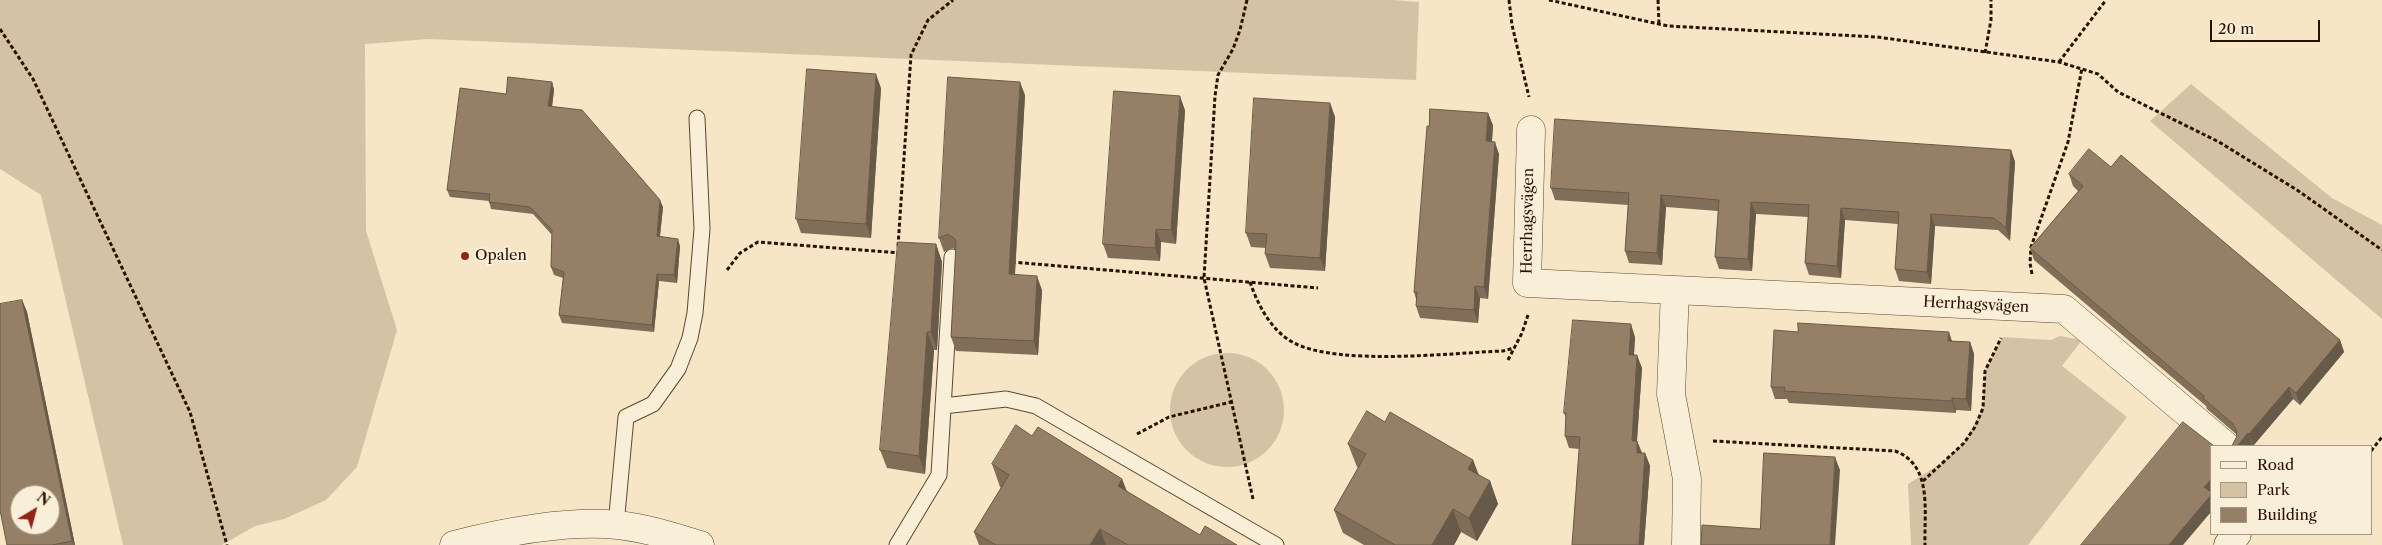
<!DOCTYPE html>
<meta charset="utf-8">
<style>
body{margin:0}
#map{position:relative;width:2382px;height:545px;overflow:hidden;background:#f6e6c5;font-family:"Libre Caslon Text",serif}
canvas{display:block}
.legend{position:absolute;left:2210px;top:445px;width:162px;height:90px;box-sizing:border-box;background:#f9efd9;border:1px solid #a79683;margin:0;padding:6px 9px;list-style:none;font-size:15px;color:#2b1101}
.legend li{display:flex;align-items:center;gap:10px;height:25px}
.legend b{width:25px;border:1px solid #a79683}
.north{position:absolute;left:10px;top:485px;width:50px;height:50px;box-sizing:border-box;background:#f9efd9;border:1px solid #a79683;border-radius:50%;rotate:37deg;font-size:14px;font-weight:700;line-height:20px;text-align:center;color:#2b1101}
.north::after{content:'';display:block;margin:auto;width:18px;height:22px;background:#8f2418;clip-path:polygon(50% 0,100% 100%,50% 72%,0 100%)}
.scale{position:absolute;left:2210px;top:20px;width:110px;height:22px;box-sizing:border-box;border:2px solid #2b1101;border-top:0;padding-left:6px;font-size:15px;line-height:18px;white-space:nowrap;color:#2b1101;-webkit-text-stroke:4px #f9efd9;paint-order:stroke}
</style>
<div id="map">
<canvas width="2382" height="545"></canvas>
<ul class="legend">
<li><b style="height:6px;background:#f9efd9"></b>Road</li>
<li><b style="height:14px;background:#d3c2a4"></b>Park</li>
<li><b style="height:14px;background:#958067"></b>Building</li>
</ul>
<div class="north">N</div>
<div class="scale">20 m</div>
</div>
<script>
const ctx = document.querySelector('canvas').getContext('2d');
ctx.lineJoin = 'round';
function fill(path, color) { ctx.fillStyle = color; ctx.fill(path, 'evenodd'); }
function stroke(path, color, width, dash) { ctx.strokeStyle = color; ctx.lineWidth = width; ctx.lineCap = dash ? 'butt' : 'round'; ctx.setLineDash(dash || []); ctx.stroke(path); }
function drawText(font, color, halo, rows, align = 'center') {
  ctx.font = font + ' "Libre Caslon Text",serif'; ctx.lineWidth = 4; ctx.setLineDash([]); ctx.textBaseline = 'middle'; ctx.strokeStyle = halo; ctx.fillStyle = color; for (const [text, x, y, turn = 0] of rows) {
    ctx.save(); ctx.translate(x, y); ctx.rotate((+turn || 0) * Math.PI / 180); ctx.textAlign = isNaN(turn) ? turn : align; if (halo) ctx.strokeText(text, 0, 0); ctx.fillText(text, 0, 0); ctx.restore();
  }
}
const green = new Path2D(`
 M 0,0 L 1393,0 L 1419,2 L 1416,80 L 428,39 L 365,44 L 366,231 L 397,330 L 357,467 L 326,500 L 284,519 L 255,526 L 222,545 L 123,545 L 41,195 L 0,169 Z
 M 2191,84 L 2332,198 L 2382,225 L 2382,319 L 2150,121 Z
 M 2060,336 L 2082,340 L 2062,366 L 2127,417 L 2028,545 L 1911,545 L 1908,484 L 1943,462 L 1964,443 L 1983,408 L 1985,371 L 2002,337 L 2051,340 Z
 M1170 410a57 57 0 1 1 114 0a57 57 0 1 1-114 0Z`);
const path = new Path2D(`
 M 1247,0 L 1240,30 L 1233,49 L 1218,75 L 1215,96 L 1204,278 L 1253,499
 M 1509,0 L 1512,25 L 1529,97
 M 1549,0 L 1668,26 L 1877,37 L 2059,62 L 2098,74 L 2118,92 L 2219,142 L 2297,190 L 2382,250
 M 1658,0 L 1659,24
 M 0,29 L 33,79 L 190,412 L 227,545
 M 1985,53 L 1991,20 L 1991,0
 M 2059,62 L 2106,0
 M 898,246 L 911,55 L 928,20 L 953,0
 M 1012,262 L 1318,288
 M 727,270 L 740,253 L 758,242 L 901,253
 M 2032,274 L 2030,263 L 2031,247 L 2068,142 L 2082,68
 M 1250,282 C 1258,305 1271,331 1294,343 C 1340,366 1450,353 1503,351 L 1514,348
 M 1508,360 L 1522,333 L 1528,315
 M 1137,434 L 1169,417 L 1231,402
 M 1713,441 L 1895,451 C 1933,465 1924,511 1925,545
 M 2371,451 L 2382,437
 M 1923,481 L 1964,443 L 1975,427 L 1983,408 L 1985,371 L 2001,338`);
const service = new Path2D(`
 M 943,406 L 1006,399 L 1036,406 L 1276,545
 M 616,525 L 626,417 L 653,404 L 678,369 L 690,338 L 695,313 L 702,229 L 697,118
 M 897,545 L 939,475 L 952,257`);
const minor = new Path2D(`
 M 1531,130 L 1527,283 L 1675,290
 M 454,545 C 502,532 568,520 618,525 C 646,528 673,537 700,545
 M 1686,545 L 1687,479 L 1671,394 L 1675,290 L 2064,309 L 2226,446
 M 2228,545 L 2237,534`);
const wall = new Path2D(`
 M 552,82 L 554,90 L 552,107 L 663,207 L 660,237 L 680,246 L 677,283 L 659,281 L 654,332 L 562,323 L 559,315 L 563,278 L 554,275 L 551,267 L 552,235 L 533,214 L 491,209 L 489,201 L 450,197 L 447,190 L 506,94 Z
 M 881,88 L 871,238 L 801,233 L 796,219 Z
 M 1025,95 L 1015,275 L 1042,290 L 1038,355 L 956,351 L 951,337 L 956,250 L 953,248 L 944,252 L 939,238 Z
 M 1330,103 L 1335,117 L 1325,271 L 1270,268 L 1265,254 L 1266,248 L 1251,247 L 1246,233 Z
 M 1185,110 L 1176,244 L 1161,242 L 1160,261 L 1108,258 L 1103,244 Z
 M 1493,125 L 1492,142 L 1499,154 L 1488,299 L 1480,298 L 1478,323 L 1420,318 L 1416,306 L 1416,299 L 1414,292 Z
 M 2011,150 L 2015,162 L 2010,241 L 1998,230 L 1935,226 L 1931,284 L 1899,281 L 1895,269 L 1898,224 L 1845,220 L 1841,278 L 1809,275 L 1805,263 L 1808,217 L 1756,214 L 1752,271 L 1719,269 L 1715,257 L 1718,211 L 1666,207 L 1662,265 L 1629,263 L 1625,251 L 1628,205 L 1555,200 L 1551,188 Z
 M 2111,167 L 2340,340 L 2344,352 L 2300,405 L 2293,399 L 2253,446 L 2252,445 L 2233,444 L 2237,436 L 2236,434 L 2207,409 L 2206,406 L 2034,260 L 2030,248 L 2078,191 L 2073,186 L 2069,174 Z
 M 936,244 L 942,262 L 937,350 L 934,350 L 925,474 L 887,468 L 880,450 Z
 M 22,300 L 27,312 L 75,545 L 7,545 Z
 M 1635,337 L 1634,355 L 1642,368 L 1637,441 L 1642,453 L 1645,453 L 1650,466 L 1644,545 L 1572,545 L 1579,449 L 1569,448 L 1565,436 L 1566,418 L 1564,413 Z
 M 1952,341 L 1970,342 L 1974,354 L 1971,411 L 1956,410 L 1956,413 L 1789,403 L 1787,399 L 1775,399 L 1771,387 Z
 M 1385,422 L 1473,460 L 1478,475 L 1490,481 L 1498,504 L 1477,541 L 1461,532 L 1454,545 L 1364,545 L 1343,533 L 1334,510 L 1358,468 L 1357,467 L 1348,444 Z
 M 1032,436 L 1122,479 L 1127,492 L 1200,535 L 1237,545 L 979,545 L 974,532 L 1001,488 L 1000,487 L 992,464 Z`);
const shadedWall = new Path2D(`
 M 876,74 L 881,88 L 871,238 L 866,224 Z
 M 552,82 L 554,90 L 551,114 L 548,106 Z
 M 1020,82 L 1025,95 L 1014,288 L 1009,274 Z
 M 1180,96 L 1185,110 L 1176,244 L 1171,230 Z
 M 1330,103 L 1335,117 L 1325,271 L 1320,258 Z
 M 1488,113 L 1493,125 L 1491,153 L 1486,141 Z
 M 1495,142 L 1499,154 L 1488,299 L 1484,287 Z
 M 2011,150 L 2015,162 L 2010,241 L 2006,228 Z
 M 1661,195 L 1666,207 L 1662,265 L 1657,253 Z
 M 660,200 L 663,207 L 659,244 L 657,236 Z
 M 1751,202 L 1756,214 L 1752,271 L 1748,259 Z
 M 1841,208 L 1845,220 L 1841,278 L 1837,266 Z
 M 1931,214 L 1935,226 L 1931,284 L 1927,272 Z
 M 1156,229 L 1161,242 L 1160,261 L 1155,248 Z
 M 678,239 L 680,246 L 677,283 L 674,275 Z
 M 936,244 L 942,262 L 937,350 L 931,332 Z
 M 657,274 L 659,281 L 654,332 L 652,325 Z
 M 1037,276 L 1042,290 L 1038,355 L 1034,341 Z
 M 1475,286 L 1480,298 L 1478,323 L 1474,310 Z
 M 22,300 L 27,312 L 75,545 L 74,545 L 72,541 Z
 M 1631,324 L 1635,337 L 1633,367 L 1629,355 Z
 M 927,332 L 934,350 L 925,474 L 919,456 Z
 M 1949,332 L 1953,344 L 1948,341 Z
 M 2340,340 L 2344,352 L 2300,405 L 2296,393 Z
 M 1970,342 L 1974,354 L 1971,411 L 1966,399 Z
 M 1637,355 L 1642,368 L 1636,453 L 1632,441 Z
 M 2289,387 L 2293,399 L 2253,446 L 2249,434 Z
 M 1952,398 L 1956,410 L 1956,413 L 1952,401 Z
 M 2248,433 L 2252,445 L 2251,446 L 2237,446 Z
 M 1637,441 L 1642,453 L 1637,453 Z
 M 1645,453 L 1650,466 L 1644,545 L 1639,545 Z
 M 1835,457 L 1840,470 L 1835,545 L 1830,545 Z
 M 1473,460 L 1482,483 L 1468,469 Z
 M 1122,479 L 1131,502 L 1118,486 Z
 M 2211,479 L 2211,512 L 2183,545 L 2169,545 L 2204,487 Z
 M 1490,481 L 1498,504 L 1477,541 L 1469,518 Z
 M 1453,509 L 1461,532 L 1454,545 L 1432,545 Z
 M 1100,529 L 1106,545 L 1090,545 Z`);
const building = new Path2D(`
 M 807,69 L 876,74 L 866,224 L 796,219 Z
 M 508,77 L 552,82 L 548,106 L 582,110 L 660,200 L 657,236 L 678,239 L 674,275 L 657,274 L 652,325 L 559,315 L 564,272 L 551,267 L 552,230 L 530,207 L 489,202 L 490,194 L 447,190 L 460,88 L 506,94 Z
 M 948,77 L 1020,82 L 1009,274 L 1037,276 L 1034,341 L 951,337 L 956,243 L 955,239 L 948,234 L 939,238 Z
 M 1114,91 L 1180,96 L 1171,230 L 1156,229 L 1155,248 L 1103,244 Z
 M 1254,98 L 1330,103 L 1320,258 L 1265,254 L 1267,234 L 1246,233 Z
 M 1430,109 L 1488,113 L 1486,141 L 1495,142 L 1484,287 L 1475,286 L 1474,310 L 1416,306 L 1417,292 L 1414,292 L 1427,126 L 1429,126 Z
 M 1555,119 L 2011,150 L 2006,228 L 1994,218 L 1931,214 L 1927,272 L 1895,269 L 1899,212 L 1841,208 L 1837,266 L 1805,263 L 1809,205 L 1751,202 L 1748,259 L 1715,257 L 1719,200 L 1661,195 L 1657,253 L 1625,251 L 1629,193 L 1551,188 Z
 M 2089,149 L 2111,167 L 2121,155 L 2340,340 L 2296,393 L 2289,387 L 2249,434 L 2248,433 L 2237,446 L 2231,446 L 2233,444 L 2237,436 L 2236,429 L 2232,423 L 2203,398 L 2204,396 L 2030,248 L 2083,186 L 2069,174 Z
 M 898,242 L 936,244 L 931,332 L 927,332 L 919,456 L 880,450 Z
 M 22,300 L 72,541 L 52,545 L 7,545 L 0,510 L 0,304 ZM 20,495 L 50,495 L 50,525 L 20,525 Z
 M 1573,320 L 1631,324 L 1629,355 L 1637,355 L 1632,441 L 1637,441 L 1637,453 L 1645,453 L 1639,545 L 1572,545 L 1580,437 L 1565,436 L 1566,413 L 1564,413 Z
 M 1798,323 L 1949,332 L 1948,341 L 1970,342 L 1966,399 L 1952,398 L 1952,401 L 1784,391 L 1785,387 L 1771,387 L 1774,330 L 1798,332 Z
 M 1367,411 L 1385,422 L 1390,412 L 1473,460 L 1468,469 L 1490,481 L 1469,518 L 1453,509 L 1432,545 L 1395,545 L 1334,510 L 1366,454 L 1348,444 Z
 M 2183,422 L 2214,446 L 2211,446 L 2211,479 L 2204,487 L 2211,492 L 2211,495 L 2169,545 L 2081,545 Z
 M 1016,425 L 1032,436 L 1038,427 L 1122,479 L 1118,486 L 1200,535 L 1205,526 L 1237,545 L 1128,545 L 1100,529 L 1090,545 L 996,545 L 974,532 L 1009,475 L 992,464 Z
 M 1764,453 L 1835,457 L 1830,545 L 1701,545 L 1702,525 L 1760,529 Z`);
const markers = [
 [465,256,5,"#8f2418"]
];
const streetNames = [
 ["Herrhagsvägen",1528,221,-89],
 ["Herrhagsvägen",1976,305,3]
];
const poiNames = [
 ["Opalen",475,256]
];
fill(green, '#d3c2a4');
stroke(service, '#5e4632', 17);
stroke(minor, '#5e4632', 29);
stroke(path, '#2b1101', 3, [4, 2.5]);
stroke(service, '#f9efd9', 15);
stroke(minor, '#f9efd9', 28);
fill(wall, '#806e59');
fill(shadedWall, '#685a48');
fill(building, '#958067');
stroke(building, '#685a48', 1);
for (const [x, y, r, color] of markers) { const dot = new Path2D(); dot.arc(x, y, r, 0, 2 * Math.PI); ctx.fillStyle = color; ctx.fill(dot); stroke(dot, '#f9efd9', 2); }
drawText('15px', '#2b1101', '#f9efd9', streetNames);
drawText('15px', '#2b1101', '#f9efd9', poiNames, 'left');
</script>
